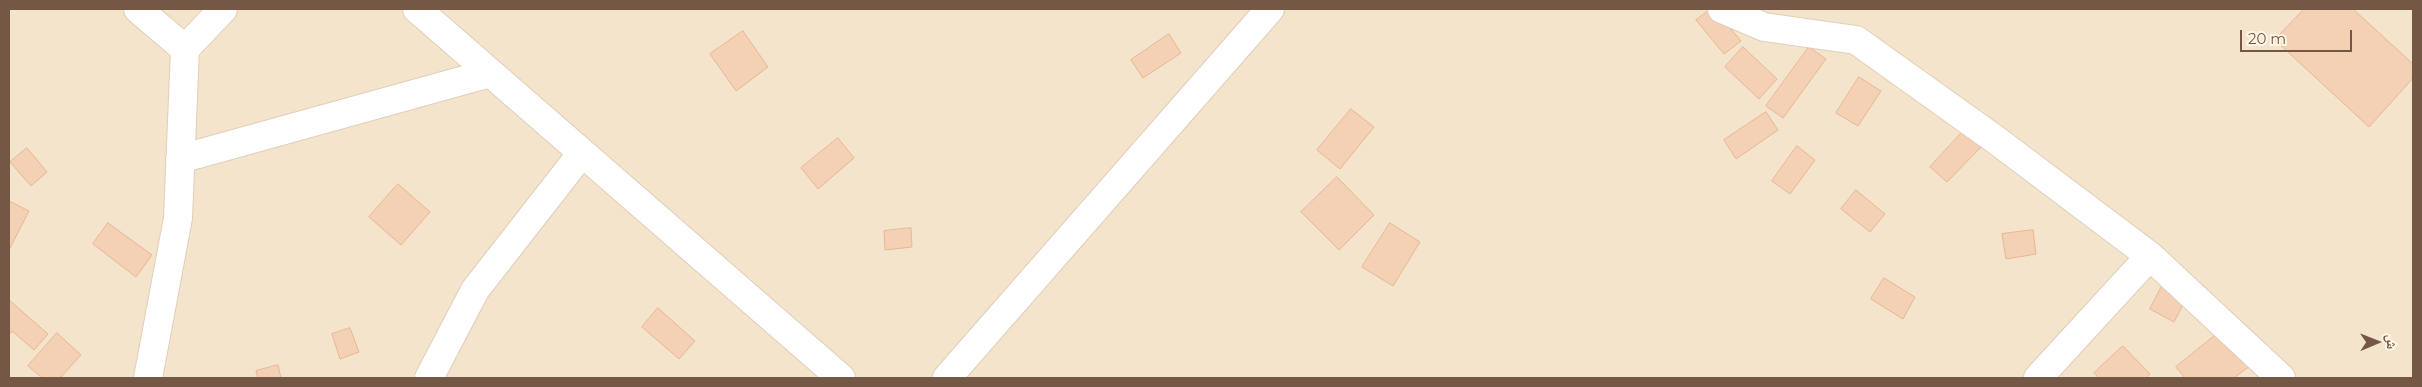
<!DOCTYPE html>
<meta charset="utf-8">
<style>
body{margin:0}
#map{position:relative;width:2422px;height:387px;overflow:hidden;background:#fdf2de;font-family:Montserrat,"Noto Naskh Arabic",sans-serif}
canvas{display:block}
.frame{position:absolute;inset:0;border:10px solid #745845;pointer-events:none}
.north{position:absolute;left:2352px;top:317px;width:50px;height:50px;-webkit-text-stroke:4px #fff6e5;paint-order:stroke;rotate:89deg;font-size:14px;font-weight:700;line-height:20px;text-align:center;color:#745845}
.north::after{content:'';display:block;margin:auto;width:18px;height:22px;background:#745845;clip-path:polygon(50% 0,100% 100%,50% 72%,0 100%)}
.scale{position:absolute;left:2240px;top:30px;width:112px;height:22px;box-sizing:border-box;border:2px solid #745845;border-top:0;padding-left:6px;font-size:15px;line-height:18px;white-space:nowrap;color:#745845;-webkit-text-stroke:4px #fff6e5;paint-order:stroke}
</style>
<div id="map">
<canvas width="2422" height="387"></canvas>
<div class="frame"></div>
<div class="north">ش</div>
<div class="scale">20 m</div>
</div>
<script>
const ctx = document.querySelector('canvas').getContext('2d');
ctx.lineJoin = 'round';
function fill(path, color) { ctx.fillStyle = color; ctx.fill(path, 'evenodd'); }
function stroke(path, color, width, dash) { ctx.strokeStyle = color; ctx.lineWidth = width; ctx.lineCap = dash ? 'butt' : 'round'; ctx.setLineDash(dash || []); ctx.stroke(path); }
const residential = new Path2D(`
 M 9,9 L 2413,9 L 2413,378 L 9,378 Z`);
const building = new Path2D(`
 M 1711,9 L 1714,9 L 1741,41 L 1724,54 L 1696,20 Z
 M 2304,9 L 2353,9 L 2413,64 L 2413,78 L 2369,127 L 2275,40 Z
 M 743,31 L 768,67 L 736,91 L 710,54 Z
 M 1169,34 L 1181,53 L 1143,78 L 1131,60 Z
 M 1743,47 L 1777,79 L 1759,99 L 1725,67 Z
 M 1809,47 L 1826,59 L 1783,118 L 1766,106 Z
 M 1859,77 L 1881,91 L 1858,126 L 1836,113 Z
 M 1351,109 L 1374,127 L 1340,169 L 1317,150 Z
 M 1766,112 L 1778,130 L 1736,159 L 1724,140 Z
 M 1967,127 L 1984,144 L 1947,182 L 1930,167 Z
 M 838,138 L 854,158 L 818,189 L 801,168 Z
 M 1797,146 L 1815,160 L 1790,194 L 1772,181 Z
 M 27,148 L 47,172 L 31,186 L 10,162 Z
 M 1337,177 L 1374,215 L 1339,250 L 1301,212 Z
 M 398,184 L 430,212 L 401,245 L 369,217 Z
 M 1856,190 L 1885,214 L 1870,232 L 1841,209 Z
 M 9,201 L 29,211 L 9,250 Z
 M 108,223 L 152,255 L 136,277 L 93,244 Z
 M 1390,223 L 1420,242 L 1393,286 L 1362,267 Z
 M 911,228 L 912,247 L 885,250 L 884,231 Z
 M 2033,230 L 2036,254 L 2006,259 L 2002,234 Z
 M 1884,278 L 1915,297 L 1903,319 L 1871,299 Z
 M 2162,286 L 2186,299 L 2174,322 L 2150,309 Z
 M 9,300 L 48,334 L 34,350 L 12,331 L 9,335 Z
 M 658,308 L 695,341 L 679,359 L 642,327 Z
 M 350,328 L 359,352 L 340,359 L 332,334 Z
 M 2223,329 L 2251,365 L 2234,378 L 2185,378 L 2176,367 Z
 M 57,333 L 81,355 L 60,378 L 42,378 L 28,366 Z
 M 2123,346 L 2150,374 L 2146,378 L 2099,378 L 2094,373 Z
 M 278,365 L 281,378 L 258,378 L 256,371 Z`);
const minor = new Path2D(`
 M 138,9 L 185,49
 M 417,9 L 841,378
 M 1722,9 L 1764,27 L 1856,40 L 1996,140 L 2150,256 L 2281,378
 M 180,159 L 490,73
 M 148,378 L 178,218 L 185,49 L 223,9
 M 429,378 L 475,290 L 582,153
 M 947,378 L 1270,9
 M 2038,378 L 2150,256`);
fill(residential, '#f5e4cc');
fill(building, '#f4d0b4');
stroke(building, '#e8b793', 1);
stroke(minor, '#e1ceba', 30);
stroke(minor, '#fff', 28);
</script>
